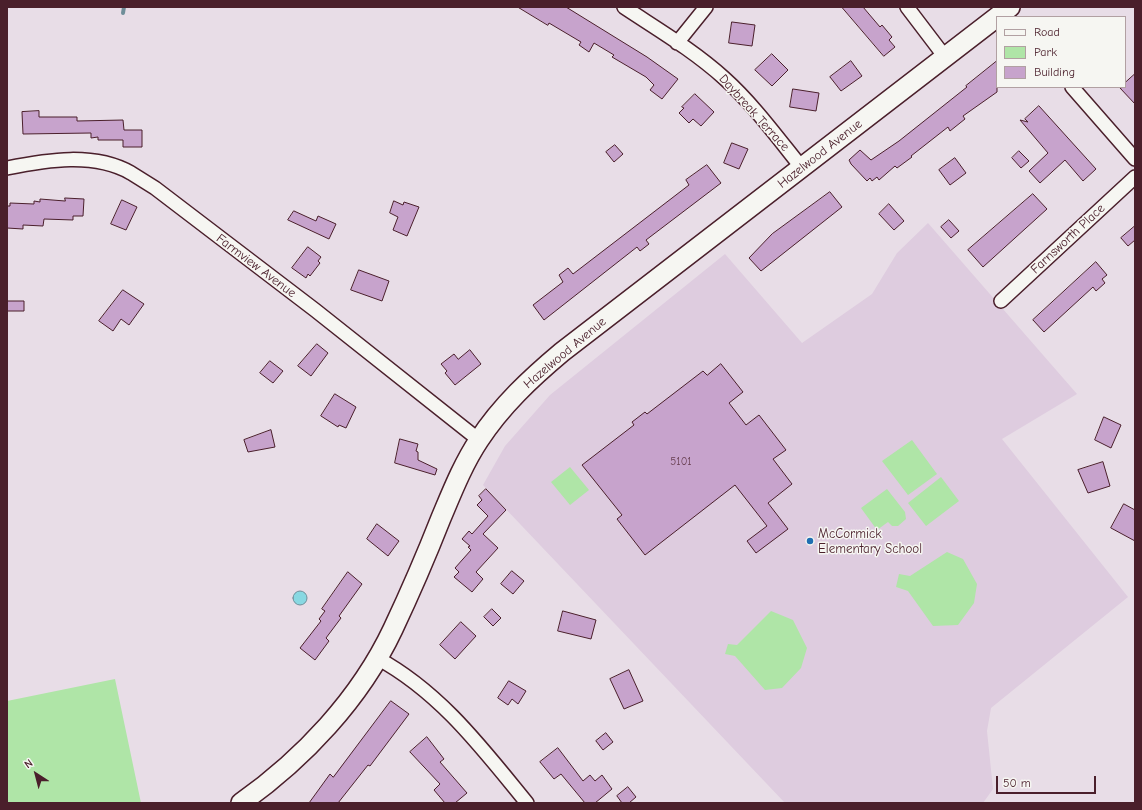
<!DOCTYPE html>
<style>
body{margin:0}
#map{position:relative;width:1142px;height:810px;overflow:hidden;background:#e8dde7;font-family:"Comic Neue",sans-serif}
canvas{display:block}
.frame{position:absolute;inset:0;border:8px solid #4a1f2b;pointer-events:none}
.legend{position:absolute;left:996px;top:16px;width:130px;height:72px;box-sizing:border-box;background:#f6f6f2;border:1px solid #b1a0a2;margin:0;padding:5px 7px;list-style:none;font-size:12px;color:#4a1f2b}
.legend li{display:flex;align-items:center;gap:8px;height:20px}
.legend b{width:20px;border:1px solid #b1a0a2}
.north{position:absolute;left:16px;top:754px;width:40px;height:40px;-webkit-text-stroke:3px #f6f6f2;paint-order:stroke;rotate:324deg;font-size:11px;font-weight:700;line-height:16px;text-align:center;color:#4a1f2b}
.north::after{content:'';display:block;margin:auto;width:14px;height:18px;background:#4a1f2b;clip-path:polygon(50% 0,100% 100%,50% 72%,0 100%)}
.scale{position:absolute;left:996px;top:776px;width:100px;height:18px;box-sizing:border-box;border:2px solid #4a1f2b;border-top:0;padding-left:5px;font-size:12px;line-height:14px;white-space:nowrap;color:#4a1f2b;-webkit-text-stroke:3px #f6f6f2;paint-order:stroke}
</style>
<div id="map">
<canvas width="1142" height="810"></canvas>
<div class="frame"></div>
<ul class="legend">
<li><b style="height:5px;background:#f6f6f2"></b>Road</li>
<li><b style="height:11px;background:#afe5a7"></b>Park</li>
<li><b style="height:11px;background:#c7a3cc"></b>Building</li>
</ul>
<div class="north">N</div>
<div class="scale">50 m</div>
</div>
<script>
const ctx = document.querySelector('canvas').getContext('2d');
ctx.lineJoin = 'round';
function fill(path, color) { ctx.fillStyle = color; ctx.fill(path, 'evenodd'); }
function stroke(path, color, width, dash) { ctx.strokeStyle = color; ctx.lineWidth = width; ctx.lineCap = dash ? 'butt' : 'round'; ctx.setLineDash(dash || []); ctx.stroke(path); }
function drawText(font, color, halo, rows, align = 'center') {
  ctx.font = font + ' "Comic Neue",sans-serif'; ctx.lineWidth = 3; ctx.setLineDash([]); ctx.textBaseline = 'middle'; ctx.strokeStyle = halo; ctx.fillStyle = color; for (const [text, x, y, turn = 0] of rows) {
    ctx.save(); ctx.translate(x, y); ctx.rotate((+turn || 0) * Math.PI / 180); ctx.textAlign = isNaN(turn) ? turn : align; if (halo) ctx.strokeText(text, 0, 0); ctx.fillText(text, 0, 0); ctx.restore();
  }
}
const built = new Path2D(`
 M 928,223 L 1077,394 L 1002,439 L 1128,597 L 991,708 L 987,731 L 993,789 L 983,803 L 785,803 L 483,485 L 505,446 L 550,395 L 725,254 L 802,343 L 872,294 L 897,253 Z`);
const green = new Path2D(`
 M 912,440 L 937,474 L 908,495 L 882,461 Z
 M 570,467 L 589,490 L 570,505 L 551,482 Z
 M 941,477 L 959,501 L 926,526 L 908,503 Z
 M 887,489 L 905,512 L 906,519 L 898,526 L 892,526 L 888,522 L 877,530 L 861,508 Z
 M 947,552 L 963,559 L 977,584 L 974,603 L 958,625 L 933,626 L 908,591 L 896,587 L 899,574 L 910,576 Z
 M 771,611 L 793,620 L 807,648 L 801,668 L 782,688 L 765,690 L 735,656 L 725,654 L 728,644 L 737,645 Z
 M 115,679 L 141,803 L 7,803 L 7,701 Z`);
const water = new Path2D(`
 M293 598a7 7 0 1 1 14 0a7 7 0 1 1-14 0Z`);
const stream = new Path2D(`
 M 123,13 L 124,7`);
const building = new Path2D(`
 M 518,7 L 566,7 L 647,57 L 678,79 L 662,99 L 650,90 L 654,85 L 646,77 L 612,57 L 614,55 L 594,43 L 589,52 L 579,45 L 581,42 L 549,23 L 548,25 Z
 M 842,7 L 863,7 L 880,27 L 882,25 L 892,37 L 889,40 L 895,47 L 884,56 Z
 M 732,22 L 755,25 L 752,46 L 729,43 Z
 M 772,54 L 788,70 L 772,86 L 755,70 Z
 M 851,61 L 862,76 L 841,91 L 830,77 Z
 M 997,61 L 997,92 L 963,116 L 965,119 L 950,131 L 948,127 L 911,156 L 912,157 L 897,168 L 895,166 L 879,180 L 877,177 L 872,181 L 870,178 L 867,181 L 851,164 L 849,160 L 860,150 L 871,160 L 899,141 L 967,87 L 966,86 Z
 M 1135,74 L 1135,104 L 1120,88 L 1125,87 L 1125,83 Z
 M 793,89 L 819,93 L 816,111 L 790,107 Z
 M 695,94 L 714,112 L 701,126 L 693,119 L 689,123 L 679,113 L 684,108 L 682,107 Z
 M 1039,106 L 1096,169 L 1083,181 L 1065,160 L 1040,183 L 1029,171 L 1048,153 L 1020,120 L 1028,122 L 1025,119 Z
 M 39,111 L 39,117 L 77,117 L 77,121 L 123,120 L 124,130 L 142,130 L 142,147 L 123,147 L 123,140 L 98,140 L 98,137 L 91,138 L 91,133 L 23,134 L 22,112 Z
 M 732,143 L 748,149 L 739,169 L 724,163 Z
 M 615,145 L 623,154 L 614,162 L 606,152 Z
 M 1019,151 L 1029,161 L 1021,168 L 1012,158 Z
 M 955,158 L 966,173 L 950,185 L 939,170 Z
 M 707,165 L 721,183 L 646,240 L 649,244 L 640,251 L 637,247 L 544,320 L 533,305 L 563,282 L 559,275 L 568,268 L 573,274 L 689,185 L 686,180 Z
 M 830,192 L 842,207 L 761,271 L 749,258 L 772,234 Z
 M 1033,194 L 1047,209 L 983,267 L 968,250 Z
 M 65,198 L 84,199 L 83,216 L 73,216 L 73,220 L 44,219 L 43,226 L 23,225 L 23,229 L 7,228 L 7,206 L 10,206 L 10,203 L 34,204 L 34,201 L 40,202 L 40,199 L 65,201 Z
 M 122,200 L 137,207 L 126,230 L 111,224 Z
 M 394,201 L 403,205 L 404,202 L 419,207 L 407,236 L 393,230 L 398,217 L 390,213 Z
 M 889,204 L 904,221 L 894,230 L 879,214 Z
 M 294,211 L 316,221 L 318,216 L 336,224 L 329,239 L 288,220 Z
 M 949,220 L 959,231 L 951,238 L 941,227 Z
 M 1135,226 L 1135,240 L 1128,246 L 1121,238 Z
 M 308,247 L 321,257 L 318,261 L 320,263 L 310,276 L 308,274 L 306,278 L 292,268 Z
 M 1096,262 L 1107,275 L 1102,279 L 1105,283 L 1096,291 L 1093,287 L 1044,332 L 1033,320 Z
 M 359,270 L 389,281 L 382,301 L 351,290 Z
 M 123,290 L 144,304 L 129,325 L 121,319 L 113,331 L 99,321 Z
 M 7,301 L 24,301 L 24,311 L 7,311 Z
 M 317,344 L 328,353 L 311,376 L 298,366 Z
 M 470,350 L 481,364 L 455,385 L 445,373 L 447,371 L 441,364 L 454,354 L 458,359 Z
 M 270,361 L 283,371 L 273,383 L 260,373 Z
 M 721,364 L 743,392 L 729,403 L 746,425 L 759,415 L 786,450 L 773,459 L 792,484 L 768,503 L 788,529 L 756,553 L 747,541 L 767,526 L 735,485 L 645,555 L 617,519 L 622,515 L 582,465 L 634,425 L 632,422 L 645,412 L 647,414 L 703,371 L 707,375 Z
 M 335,394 L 356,407 L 346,428 L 339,425 L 338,427 L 321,416 Z
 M 1104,417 L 1121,425 L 1111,448 L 1095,440 Z
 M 271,430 L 275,447 L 248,452 L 244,440 Z
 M 400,439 L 418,444 L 416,451 L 418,452 L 418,460 L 437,469 L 435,475 L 395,463 Z
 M 1103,462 L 1110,486 L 1088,493 L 1078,470 Z
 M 486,489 L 506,510 L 483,534 L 498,548 L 476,572 L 483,579 L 472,592 L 454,577 L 459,572 L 455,568 L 471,550 L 468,547 L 470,546 L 462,539 L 469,531 L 472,534 L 488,516 L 477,505 L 482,500 L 479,496 Z
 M 1124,504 L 1135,510 L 1135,541 L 1111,528 Z
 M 377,524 L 399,541 L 388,556 L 367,539 Z
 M 512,571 L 524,581 L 513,594 L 501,584 Z
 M 348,572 L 362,584 L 339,616 L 341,618 L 326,638 L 329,641 L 315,660 L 300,648 L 321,621 L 319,619 L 325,611 L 322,609 Z
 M 492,609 L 501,618 L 493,626 L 484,617 Z
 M 563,611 L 596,620 L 591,639 L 558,631 Z
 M 461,622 L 476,636 L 455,659 L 440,645 Z
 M 629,670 L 643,701 L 624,709 L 610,679 Z
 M 509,681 L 526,691 L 518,704 L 512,699 L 508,705 L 498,698 Z
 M 391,701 L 409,714 L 370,766 L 368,765 L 338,803 L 309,803 L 330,774 L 333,777 Z
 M 606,733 L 613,742 L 603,750 L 596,741 Z
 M 427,737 L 444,759 L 440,762 L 467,793 L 455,803 L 445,803 L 434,790 L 440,784 L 410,752 Z
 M 558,748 L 583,781 L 590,775 L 595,781 L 602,775 L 612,789 L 595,803 L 585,803 L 561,774 L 554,779 L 540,762 Z
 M 628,787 L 636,797 L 629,803 L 622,803 L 617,796 Z`);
const street = new Path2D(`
 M 624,7 C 657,29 693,50 724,78 C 753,104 777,137 802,168
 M 907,7 L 945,57
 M 677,43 L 706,7
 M 1072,87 L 1135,159
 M 7,168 C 47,160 94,152 131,173 C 139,178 147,183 155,188 L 315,310 L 479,440
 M 1001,301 L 1135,177
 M 377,658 C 440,692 482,748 527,803`);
const secondary = new Path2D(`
 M 241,803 C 303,759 360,699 393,629 C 410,593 426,556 441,518 C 452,492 463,464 479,440 C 501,406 531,378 562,352 L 1010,7`);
const markers = [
 [810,541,4,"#1f6fb2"]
];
const numberNames = [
 ["5101",681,462]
];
const streetNames = [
 ["Daybreak Terrace",754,113,48],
 ["Hazelwood Avenue",820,154,-38],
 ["Farnsworth Place",1068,239,-43],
 ["Farmview Avenue",256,266,37],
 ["Hazelwood Avenue",565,353,-40]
];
const poiNames = [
 ["McCormick",818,534],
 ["Elementary School",818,549]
];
fill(built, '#deccdf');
fill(green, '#afe5a7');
fill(water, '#88d8e2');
stroke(water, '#6f8e99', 1);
stroke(stream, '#6f8e99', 4);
fill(building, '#c7a3cc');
stroke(building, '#4a1f2b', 1);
stroke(street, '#4a1f2b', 16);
stroke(secondary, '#4a1f2b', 22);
stroke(street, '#f6f6f2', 13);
stroke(secondary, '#f6f6f2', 19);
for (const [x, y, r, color] of markers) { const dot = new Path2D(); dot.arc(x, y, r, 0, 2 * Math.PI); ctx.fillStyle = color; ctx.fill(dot); stroke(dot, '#f6f6f2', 1.5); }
drawText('11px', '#694053', null, numberNames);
drawText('13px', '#4a1f2b', '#f6f6f2', streetNames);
drawText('13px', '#4a1f2b', '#f6f6f2', poiNames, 'left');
</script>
